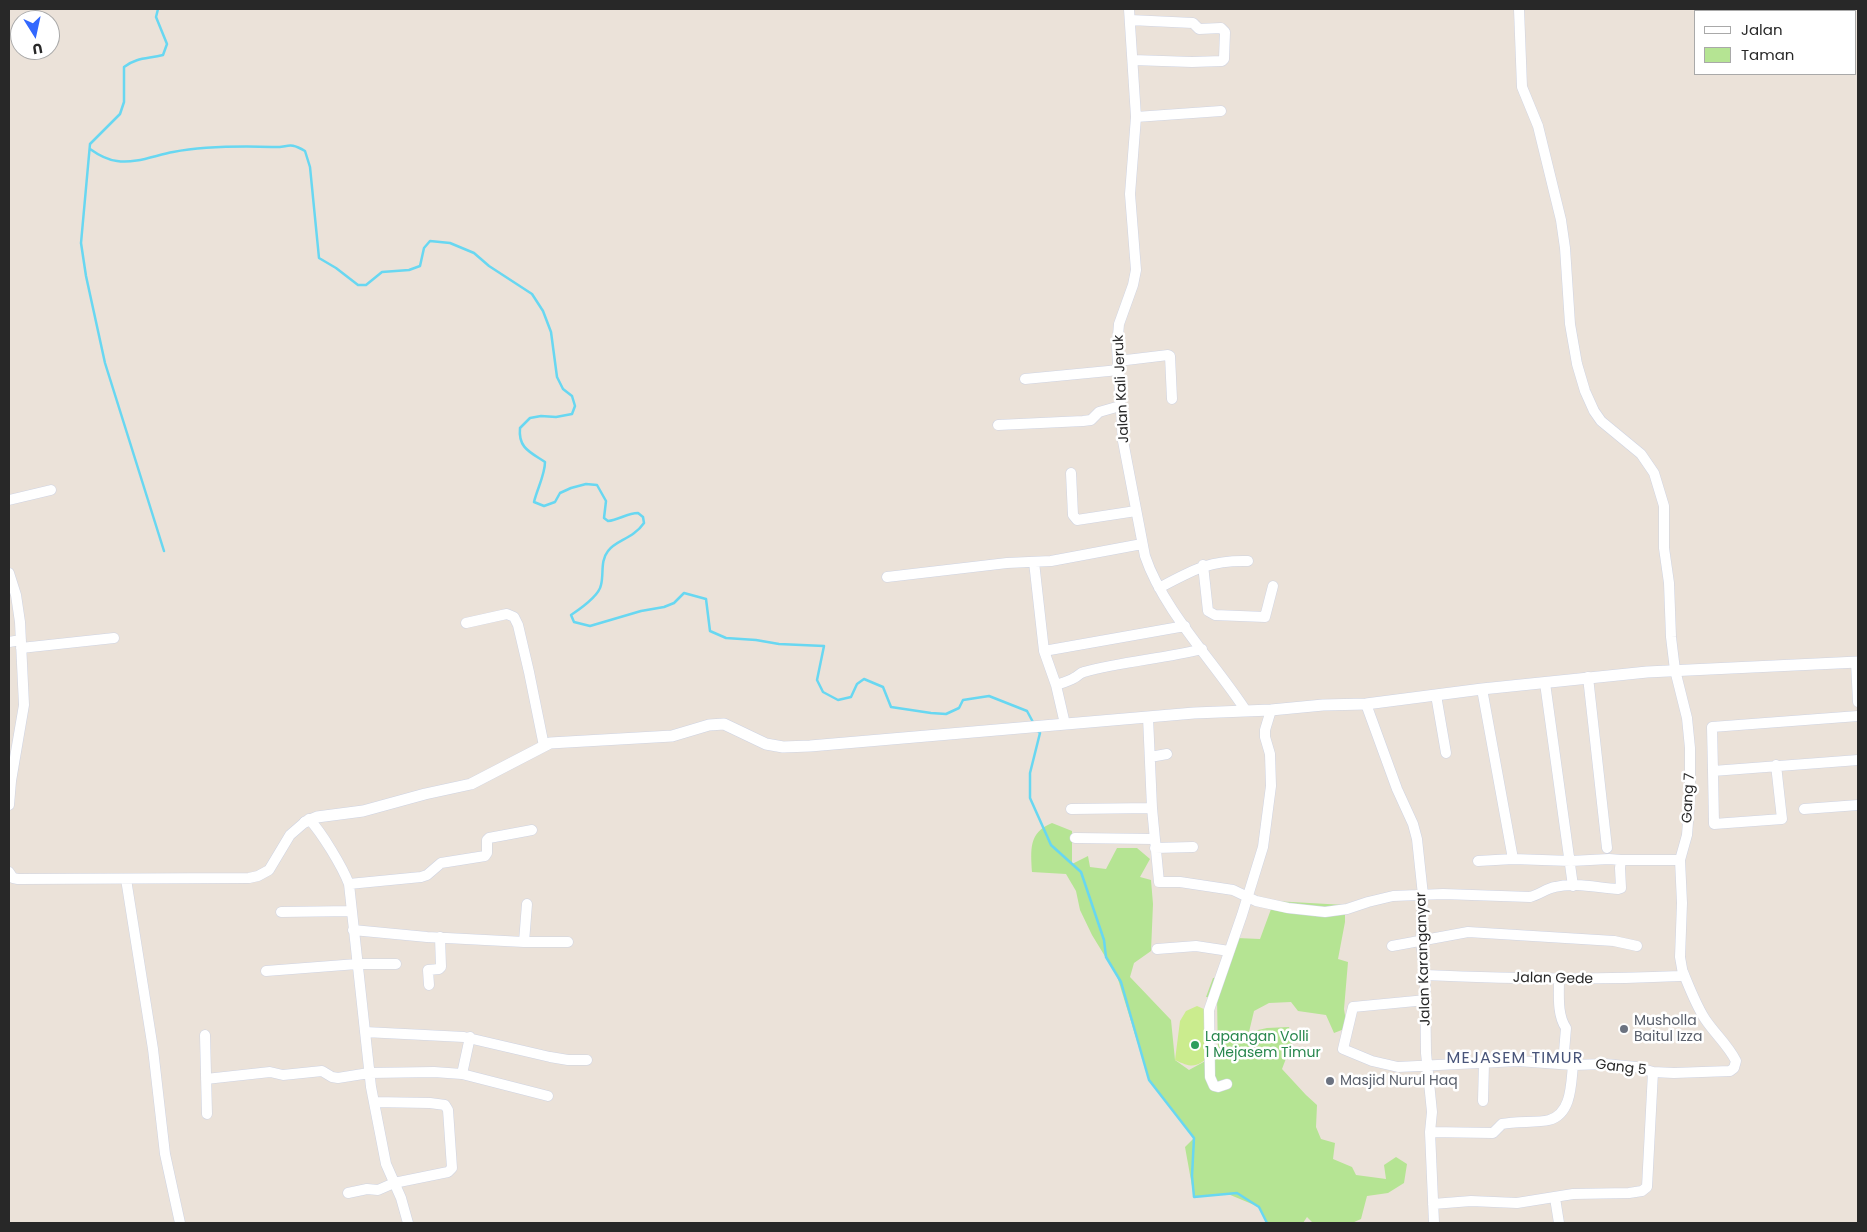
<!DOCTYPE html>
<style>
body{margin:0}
#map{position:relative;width:1867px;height:1232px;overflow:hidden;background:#ebe2d9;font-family:Poppins,sans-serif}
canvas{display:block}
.frame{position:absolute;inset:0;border:10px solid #282828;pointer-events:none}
.legend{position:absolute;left:1694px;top:10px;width:162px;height:65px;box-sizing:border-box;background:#fff;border:1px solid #a9a9a9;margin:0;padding:6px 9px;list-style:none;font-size:15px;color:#282828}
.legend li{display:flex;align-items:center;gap:10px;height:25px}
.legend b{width:25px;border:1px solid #a9a9a9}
.north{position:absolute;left:10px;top:10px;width:50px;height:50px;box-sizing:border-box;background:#fff;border:1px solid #a9a9a9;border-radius:50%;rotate:170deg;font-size:14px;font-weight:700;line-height:20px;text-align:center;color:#282828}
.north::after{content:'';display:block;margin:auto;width:18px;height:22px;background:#3368fe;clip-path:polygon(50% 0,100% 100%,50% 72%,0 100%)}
</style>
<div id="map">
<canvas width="1867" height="1232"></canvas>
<div class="frame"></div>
<ul class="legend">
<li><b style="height:6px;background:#fff"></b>Jalan</li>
<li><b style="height:14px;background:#b5e493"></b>Taman</li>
</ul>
<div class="north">U</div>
</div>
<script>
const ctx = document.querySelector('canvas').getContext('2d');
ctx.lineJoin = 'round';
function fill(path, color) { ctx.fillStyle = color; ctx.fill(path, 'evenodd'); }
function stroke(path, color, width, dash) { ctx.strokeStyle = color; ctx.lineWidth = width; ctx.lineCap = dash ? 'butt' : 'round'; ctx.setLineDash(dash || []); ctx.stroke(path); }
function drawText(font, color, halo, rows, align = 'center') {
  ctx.font = font + ' Poppins,sans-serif'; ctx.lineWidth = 5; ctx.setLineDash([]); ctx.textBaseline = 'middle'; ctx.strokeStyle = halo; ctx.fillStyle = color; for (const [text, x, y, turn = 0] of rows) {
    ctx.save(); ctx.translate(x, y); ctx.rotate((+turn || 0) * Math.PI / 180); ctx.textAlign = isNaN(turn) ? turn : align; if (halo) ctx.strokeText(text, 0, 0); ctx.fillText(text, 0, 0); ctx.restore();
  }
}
const green = new Path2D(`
 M 1052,823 L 1072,831 L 1072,864 L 1088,856 L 1090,867 L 1106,869 L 1117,848 L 1137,848 L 1150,859 L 1140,877 L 1151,880 L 1153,904 L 1151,951 L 1134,963 L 1130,977 L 1171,1020 L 1175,1060 L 1189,1070 L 1218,1054 L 1217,998 L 1206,997 L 1213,978 L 1223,977 L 1237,938 L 1260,939 L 1274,901 L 1345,905 L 1345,922 L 1338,959 L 1348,962 L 1344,1009 L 1347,1028 L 1334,1033 L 1326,1015 L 1298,1011 L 1291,1002 L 1269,1003 L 1254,1011 L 1249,1032 L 1267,1028 L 1289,1027 L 1293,1040 L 1282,1069 L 1306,1095 L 1317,1105 L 1316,1127 L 1321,1139 L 1335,1143 L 1333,1159 L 1352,1167 L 1356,1175 L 1386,1179 L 1384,1165 L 1396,1157 L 1407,1164 L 1404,1183 L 1388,1193 L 1367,1196 L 1361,1219 L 1352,1223 L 1313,1223 L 1307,1217 L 1303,1223 L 1267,1223 L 1259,1207 L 1228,1194 L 1194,1197 L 1185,1147 L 1194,1138 L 1149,1080 L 1117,976 L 1092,935 L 1080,910 L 1076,891 L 1066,874 L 1032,872 C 1031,850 1028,833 1052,823 Z`);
const pitch = new Path2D(`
 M 1197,1006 L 1213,1013 L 1213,1054 C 1196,1067 1194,1069 1175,1060 L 1180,1021 L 1186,1011 Z`);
const stream = new Path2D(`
 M 158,9 L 156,17 L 167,44 L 163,55 C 148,59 137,57 124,67 L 124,102 L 120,114 L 90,144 L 81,243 L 86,276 L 105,363 L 164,551
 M 90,149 C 97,154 108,160 117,161 C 135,164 156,155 173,152 C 206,146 239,146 272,147 C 289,148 288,141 305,151 L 310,167 L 319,258 L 336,268 L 358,285 L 366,285 L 382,272 L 409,270 L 420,266 L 424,248 L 430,241 L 450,243 L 474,253 L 489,266 L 532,294 L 543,311 L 551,332 L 557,377 L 563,389 L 572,396 L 575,406 L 572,414 L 556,417 L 541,416 L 530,418 L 520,428 C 518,448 530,452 545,462 C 545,475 537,489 534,502 L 544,506 L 555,502 L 560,493 L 571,488 L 586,484 L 597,485 L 606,501 L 604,518 L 608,521 C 619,520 627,513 638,513 L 643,517 L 644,523 C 633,539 616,540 608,551 C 600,561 604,574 601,585 C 599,596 580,609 571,615 L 574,622 L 590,626 L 641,611 L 664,607 L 674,603 L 684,593 L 706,599 L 710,631 L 726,638 L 756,640 L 779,644 L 824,646 L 817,680 L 823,692 L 838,700 L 851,697 L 857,684 L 864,679 L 883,687 L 891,707 L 931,713 L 946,714 L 959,708 L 963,700 L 989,696 L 1027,711 L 1034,724
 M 1038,731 L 1040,733 L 1030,773 L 1030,798 L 1051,845 L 1081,872 L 1104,940 L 1106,957 L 1121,982 L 1149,1080 L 1194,1138 L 1192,1176 L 1194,1197 L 1237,1193 L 1259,1207 L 1267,1223`);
const minor = new Path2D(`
 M 1129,9 L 1136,117 L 1130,194 L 1136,270 L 1133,285 L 1119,324 L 1117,347 L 1123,441 L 1145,556 C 1163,610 1215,663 1246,711
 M 1130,20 L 1193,23 L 1199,29 L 1221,28 L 1225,32 L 1224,59 L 1222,61 L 1192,62 L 1133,60
 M 1136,117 L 1221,111
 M 1118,361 L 1168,355 L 1170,356 L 1172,399
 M 1025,379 L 1119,370
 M 998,425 L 1083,421 L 1091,420 L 1099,412 L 1120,406
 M 1071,473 L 1073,515 L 1077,520 L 1136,511
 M 9,500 L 51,490
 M 1034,562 L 1044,651 L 1056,685 L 1065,724
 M 1203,565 L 1208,611 L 1215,615 L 1265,617 L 1273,586
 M 9,573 L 16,595 L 20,622 L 24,705 L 11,781 L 9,805
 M 887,577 L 1007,563 L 1051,561 L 1142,544
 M 1159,588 C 1193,570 1209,560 1248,561
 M 466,623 L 502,615 L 507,614 L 514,617 L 518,625 L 529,672 L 544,746
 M 9,642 L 21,640
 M 21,648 L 114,638
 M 1044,651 L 1185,626
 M 1856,662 L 1858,702
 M 1588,677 L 1607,848
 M 1545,683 L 1573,886
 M 1056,685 C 1062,683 1069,681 1074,678 C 1079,676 1079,673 1084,672 C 1123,661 1163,659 1202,649
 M 1482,689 L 1513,859
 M 1436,695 L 1446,753
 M 1366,704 L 1397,789 L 1413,824 L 1417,839 L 1423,895 L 1421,941 L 1425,975 L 1426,1053 L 1432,1112 L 1430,1132 L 1434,1223
 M 1858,716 L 1712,727 L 1713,771 L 1858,760
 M 1148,717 L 1152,808 L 1159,882 L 1180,882 L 1233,890 L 1256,901 L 1288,908 L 1325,912 L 1347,909 L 1368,902 L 1393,896 L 1443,894 L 1530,897 C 1539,895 1547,888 1555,887 C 1575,882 1598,888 1618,889 L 1621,888 L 1620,868 L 1621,860 L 1680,860
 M 1150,757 L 1167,754
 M 1713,771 L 1714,824 L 1782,819 L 1776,765
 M 1071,809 L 1152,808
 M 1804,809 L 1858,805
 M 309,819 C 322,833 342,866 349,884 L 371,1087 L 386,1164 L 401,1198 L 408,1223
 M 1075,838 L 1154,839
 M 1155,848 L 1193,847
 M 1478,861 L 1513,859 L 1571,861 L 1609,859 L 1621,860
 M 9,872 L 13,878 L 18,879 L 249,878 L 258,876 L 269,870 L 290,835 L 305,822
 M 126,879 L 153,1049 L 165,1154 L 180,1223
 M 349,884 L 421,877 L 427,875 L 441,863 L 485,856 L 487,853 L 487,840 L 489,838 L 532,830
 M 281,912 L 352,911
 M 353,930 L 427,937 L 524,942 L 568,942
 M 524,942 L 527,904
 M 1392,946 L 1468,932 L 1614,941 L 1637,946
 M 1157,949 L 1196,946 L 1229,951
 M 266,971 L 357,964 L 396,964
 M 1425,975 C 1511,979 1595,980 1680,976 L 1683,974 L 1680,957 L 1682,903 L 1680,860 L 1687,835 L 1690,796 L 1690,748 L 1687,718 L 1675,670 L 1671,637 L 1669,583 L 1664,548 L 1664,506 L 1654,473 L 1641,454 L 1601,421 L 1594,411 L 1585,391 L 1577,364 L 1570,324 L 1565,248 L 1561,220 L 1538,126 L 1522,87 L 1519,9
 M 1559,979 C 1559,995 1557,1015 1566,1028 L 1563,1064
 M 429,985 L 428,970 L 439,969 L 441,967 L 440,937
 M 1426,1000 L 1353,1007 L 1343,1049 L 1372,1061 L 1398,1067 L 1518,1061 L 1573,1065 L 1605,1064 L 1636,1067 L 1653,1072 L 1674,1073 L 1730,1071 L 1734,1068 L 1736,1061 C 1728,1045 1715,1034 1705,1019 C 1696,1005 1690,989 1683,972
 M 365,1032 L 464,1037 L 550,1057 L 568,1060 L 587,1060
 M 205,1035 L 207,1114
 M 462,1074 L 470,1037
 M 206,1079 L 270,1072 L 283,1075 L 322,1071 L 332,1077 L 338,1078 L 369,1073 L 434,1072 L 462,1074 L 548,1096
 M 1227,1084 L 1218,1087 L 1214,1086 L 1210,1077 L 1209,1010 L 1242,915 L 1263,847 L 1271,786 L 1270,754 L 1265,737 L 1265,730 L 1271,710
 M 1483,1101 L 1484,1063
 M 1430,1132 L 1493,1133 L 1502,1124 C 1516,1121 1537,1123 1549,1120 C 1572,1114 1571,1083 1573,1065
 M 348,1193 L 367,1189 L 378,1190 L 394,1183 L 448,1172 L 452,1168 L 448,1110 L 445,1105 L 430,1103 L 374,1102
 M 1555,1198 L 1559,1223
 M 1433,1204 L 1471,1201 L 1517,1203 L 1573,1194 L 1629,1193 L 1642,1191 L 1647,1187 L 1653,1072`);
const tertiary = new Path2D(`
 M 305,822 L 317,817 L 363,811 L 425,794 L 471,784 L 550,743 L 672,736 L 709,725 L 724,724 L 766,744 L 783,747 L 810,746 L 1194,713 L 1271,710 L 1323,705 L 1366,704 L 1482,689 L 1647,672 L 1858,662`);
const markers = [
 [1624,1029,5,"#6b7280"],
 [1195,1045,5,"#2e9e5b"],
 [1330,1081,5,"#6b7280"]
];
const streetNames = [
 ["Jalan Kali Jeruk",1122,389,-93],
 ["Gang 7",1689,798,-87],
 ["Jalan Karanganyar",1424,959,-92],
 ["Jalan Gede",1553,979,1],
 ["Gang 5",1621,1068,7]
];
const worshipNames = [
 ["Musholla",1634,1021],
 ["Baitul Izza",1634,1037],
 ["Masjid Nurul Haq",1340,1081]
];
const leisureNames = [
 ["Lapangan Volli",1205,1037],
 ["1 Mejasem Timur",1205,1053]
];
const quarterNames = [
 ["MEJASEM TIMUR",1515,1059]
];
fill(green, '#b5e493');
fill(pitch, '#cbec8e');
stroke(stream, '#68d7f1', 2.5);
stroke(minor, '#ced3e2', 11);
stroke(tertiary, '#ced3e2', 12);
stroke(minor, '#fff', 10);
stroke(tertiary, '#fff', 11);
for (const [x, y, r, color] of markers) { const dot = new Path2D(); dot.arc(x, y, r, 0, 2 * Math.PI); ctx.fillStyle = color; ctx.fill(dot); stroke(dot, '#fff', 2); }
drawText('14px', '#282828', '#fff', streetNames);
drawText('14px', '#5b616d', '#fff', worshipNames, 'left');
drawText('14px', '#27864d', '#fff', leisureNames, 'left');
ctx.letterSpacing = '1px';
drawText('16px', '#485479', '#fff', quarterNames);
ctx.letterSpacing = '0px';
</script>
